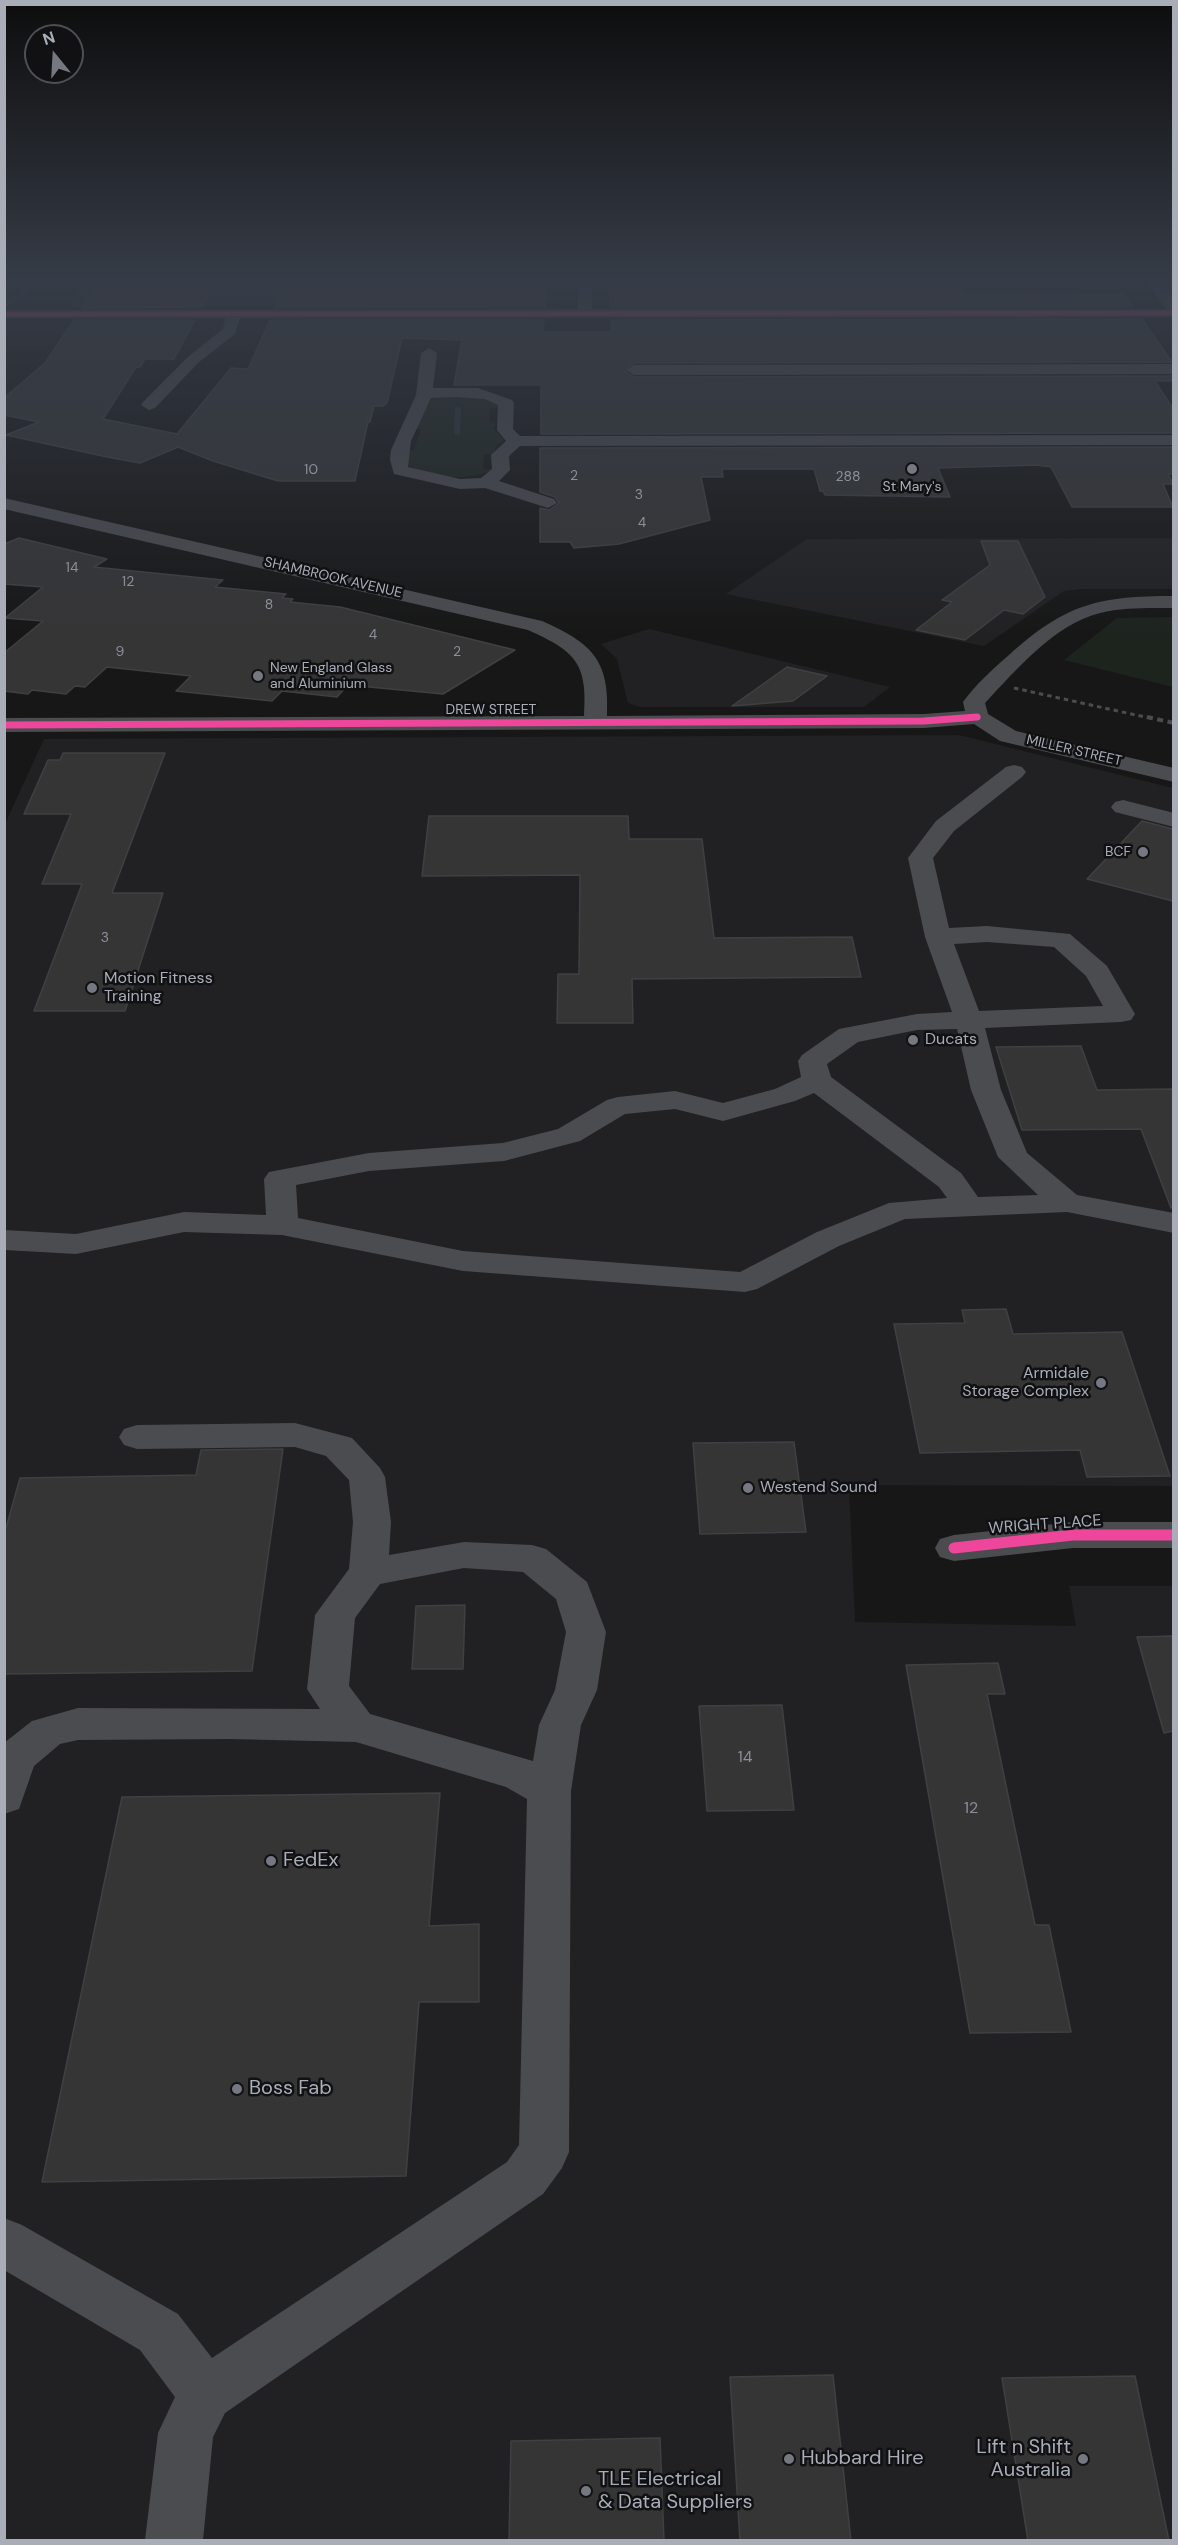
<!DOCTYPE html>
<style>
body{margin:0}
#map{position:relative;width:1178px;height:2545px;overflow:hidden;background:#171717;font-family:"DM Sans",sans-serif}
canvas{display:block}
.frame{position:absolute;inset:0;border:6px solid #a8adb8;pointer-events:none}
.north{position:absolute;left:24px;top:24px;width:60px;height:60px;box-sizing:border-box;background:#111113;border:2px solid #4d4f55;border-radius:50%;rotate:342deg;font-size:16px;font-weight:700;line-height:24px;text-align:center;color:#a8adb8}
.north::after{content:'';display:block;margin:auto;width:21px;height:27px;background:#757880;clip-path:polygon(50% 0,100% 100%,50% 72%,0 100%)}
</style>
<div id="map">
<canvas width="1178" height="2545"></canvas>
<div class="frame"></div>
<div class="north">N</div>
</div>
<script>
const ctx = document.querySelector('canvas').getContext('2d');
ctx.lineJoin = 'round';
function fill(path, color) { ctx.fillStyle = color; ctx.fill(path, 'evenodd'); }
function stroke(path, color, width, dash) { ctx.strokeStyle = color; ctx.lineWidth = width; ctx.lineCap = dash ? 'butt' : 'round'; ctx.setLineDash(dash || []); ctx.stroke(path); }
function drawText(font, color, halo, rows, align = 'center') {
  ctx.font = font + ' "DM Sans",sans-serif'; ctx.lineWidth = 5; ctx.setLineDash([]); ctx.textBaseline = 'middle'; ctx.strokeStyle = halo; ctx.fillStyle = color; for (const [text, x, y, turn = 0] of rows) {
    ctx.save(); ctx.translate(x, y); ctx.rotate((+turn || 0) * Math.PI / 180); ctx.textAlign = isNaN(turn) ? turn : align; if (halo) ctx.strokeText(text, 0, 0); ctx.fillText(text, 0, 0); ctx.restore();
  }
}
const built = new Path2D(`
 M 85,282 L 514,282 L 512,306 L 68,307 Z
 M 1173,538 L 1173,589 L 1082,589 L 1064,591 L 984,646 L 726,594 L 807,539 Z
 M 649,629 L 890,687 L 864,707 L 640,707 L 628,703 L 617,659 L 601,644 Z
 M 959,735 L 1173,788 L 1173,1486 L 849,1485 L 855,1622 L 1076,1626 L 1069,1586 L 1173,1586 L 1173,2540 L 5,2540 L 4,826 L 44,739 Z`);
const green = new Path2D(`
 M 446,396 L 488,397 L 499,404 L 497,408 L 489,408 L 490,422 L 496,423 L 494,429 L 504,440 L 497,445 L 493,454 L 484,454 L 483,469 L 494,470 C 466,481 428,480 403,462 L 407,451 L 414,450 L 421,429 L 412,428 L 432,399 Z
 M 1173,617 L 1173,687 L 1064,660 L 1117,618 Z`);
const stream = new Path2D(`
 M 4,305 L 25,293 L 25,282
 M 457,432 L 458,410`);
const building = new Path2D(`
 M 99,282 L 215,282 L 202,307 L 82,308 Z
 M 286,282 L 538,282 L 538,285 L 547,285 L 545,307 L 275,307 Z
 M 835,282 L 939,282 L 940,285 L 961,287 L 964,293 L 1124,294 L 1133,307 L 610,307 L 609,285 L 837,289 Z
 M 1142,319 L 1172,362 L 634,363 L 624,371 L 634,377 L 1173,376 L 1173,381 L 1155,381 L 1173,409 L 1173,433 L 541,434 L 541,385 L 454,385 L 462,340 L 402,338 L 387,403 L 383,406 L 374,406 L 370,422 L 368,422 L 355,481 L 278,481 L 213,461 L 178,447 L 140,463 L 107,457 L 6,435 L 39,422 L 4,415 L 4,398 L 45,363 L 74,320 L 195,320 L 174,359 L 145,359 L 140,367 L 136,367 L 103,419 L 177,434 L 231,368 L 248,369 L 270,320 L 544,320 L 543,332 L 612,332 L 611,320 Z
 M 1173,447 L 1173,474 L 1168,474 L 1173,484 L 1163,484 L 1173,507 L 1072,507 L 1051,467 L 1037,465 L 938,468 L 950,497 L 825,495 L 823,491 L 820,491 L 814,469 L 722,469 L 723,477 L 701,477 L 710,520 L 619,544 L 574,548 L 570,542 L 540,542 L 540,508 L 549,510 L 559,503 L 555,497 L 540,492 L 540,448 Z
 M 19,538 L 107,559 L 94,567 L 223,580 L 215,587 L 286,594 L 282,598 L 293,599 L 290,602 L 340,607 L 515,650 L 443,694 L 348,685 L 337,697 L 282,691 L 272,701 L 176,691 L 191,676 L 107,667 L 85,687 L 75,686 L 66,694 L 32,690 L 28,694 L 4,691 L 4,653 L 43,621 L 5,618 L 43,587 L 4,584 L 4,544 Z
 M 981,541 L 1018,541 L 1045,597 L 1023,614 L 1004,610 L 965,640 L 916,630 L 952,602 L 942,600 L 990,565 Z
 M 787,667 L 827,676 L 793,701 L 732,706 Z
 M 63,753 L 165,753 L 112,893 L 163,893 L 125,1011 L 34,1011 L 82,884 L 42,884 L 71,814 L 24,814 L 48,760 L 60,760 Z
 M 429,816 L 628,816 L 629,839 L 702,839 L 714,938 L 852,937 L 861,977 L 632,979 L 633,1023 L 557,1023 L 558,974 L 579,974 L 580,875 L 422,876 Z
 M 1142,821 L 1173,829 L 1173,901 L 1087,879 Z
 M 1081,1046 L 1097,1090 L 1173,1089 L 1173,1207 L 1171,1208 L 1141,1129 L 1022,1130 L 996,1047 Z
 M 1006,1309 L 1013,1334 L 1122,1332 L 1170,1476 L 1087,1477 L 1080,1450 L 920,1453 L 894,1324 L 965,1323 L 962,1310 Z
 M 794,1442 L 806,1532 L 700,1534 L 693,1443 Z
 M 283,1449 L 252,1671 L 4,1674 L 4,1535 L 20,1478 L 196,1475 L 201,1450 Z
 M 465,1605 L 463,1669 L 412,1669 L 416,1606 Z
 M 1173,1636 L 1173,1731 L 1164,1733 L 1137,1637 Z
 M 998,1663 L 1005,1694 L 987,1694 L 1035,1925 L 1049,1925 L 1071,2032 L 970,2033 L 906,1665 Z
 M 782,1705 L 794,1810 L 707,1811 L 699,1706 Z
 M 440,1793 L 429,1926 L 479,1924 L 479,2002 L 419,2002 L 406,2176 L 42,2182 L 122,1797 Z
 M 833,2375 L 851,2541 L 740,2541 L 730,2377 Z
 M 1135,2376 L 1169,2541 L 1028,2541 L 1002,2378 Z
 M 660,2438 L 664,2541 L 509,2541 L 511,2441 Z`);
const minor = new Path2D(`
 M 578,282 L 592,282 L 592,309 L 1166,309 L 1145,282 L 1160,282 L 1174,299 L 1174,317 L 240,318 L 235,334 L 199,362 L 155,408 L 149,410 L 141,405 L 143,402 L 189,356 L 223,329 L 225,318 L 4,318 L 4,310 L 578,309 Z
 M 429,348 L 437,353 L 433,388 L 478,388 L 512,400 L 514,403 L 513,429 L 520,436 L 1174,435 L 1174,445 L 520,446 L 509,456 L 510,470 L 499,481 L 554,499 L 557,503 L 548,508 L 485,488 L 460,489 L 394,474 L 390,460 L 391,450 L 416,395 L 421,353 ZM 456,397 L 485,399 L 498,405 L 497,430 L 506,441 L 491,455 L 492,469 L 481,478 L 460,479 L 408,467 L 411,441 L 431,398 Z
 M 1174,364 L 1174,374 L 634,375 L 626,370 L 634,365 Z
 M 4,498 L 542,621 C 591,643 610,659 607,716 L 924,714 L 965,711 L 963,702 C 975,685 993,669 1009,655 C 1066,604 1097,596 1174,596 L 1174,608 C 1149,608 1124,607 1100,613 C 1055,624 1016,670 985,703 L 988,714 L 1016,731 L 1174,768 L 1174,782 L 1000,741 L 974,724 L 924,728 L 4,732 L 4,718 L 584,716 C 588,663 575,651 528,630 L 4,509 Z
 M 1014,765 L 1022,767 L 1026,772 L 1022,777 L 954,831 L 933,858 L 949,928 L 987,926 L 1070,934 L 1107,966 L 1135,1014 L 1131,1020 L 1121,1022 L 985,1028 L 1001,1090 L 1027,1153 L 1077,1195 L 1174,1213 L 1174,1233 L 1067,1212 L 905,1219 L 839,1246 L 757,1289 L 745,1292 L 463,1271 L 282,1235 L 184,1232 L 76,1254 L 4,1250 L 4,1230 L 76,1234 L 184,1212 L 266,1215 L 264,1179 L 269,1172 L 369,1153 L 503,1143 L 558,1129 L 607,1100 L 618,1097 L 675,1091 L 723,1103 L 775,1089 L 801,1077 L 798,1061 L 802,1055 L 839,1029 L 917,1014 L 952,1012 L 925,937 L 908,858 L 936,821 L 1006,767 ZM 987,942 L 1054,947 L 1086,976 L 1103,1006 L 979,1011 L 954,944 ZM 957,1029 L 971,1090 L 998,1157 L 1038,1195 L 978,1197 L 961,1173 L 831,1077 L 827,1064 L 858,1042 L 917,1030 ZM 814,1093 L 939,1187 L 947,1198 L 889,1203 L 817,1232 L 740,1272 L 463,1251 L 298,1218 L 296,1185 L 369,1171 L 504,1161 L 580,1141 L 625,1114 L 675,1109 L 723,1121 L 795,1101 Z
 M 1123,800 L 1174,813 L 1174,827 L 1115,812 L 1111,807 L 1115,802 Z
 M 295,1423 L 352,1438 L 380,1468 L 385,1477 L 391,1522 L 389,1555 L 464,1542 L 532,1545 L 546,1549 L 587,1582 L 606,1632 L 597,1690 L 581,1725 L 571,1791 L 569,2152 L 562,2168 L 543,2194 L 225,2413 L 213,2437 L 203,2540 L 145,2540 L 158,2433 L 175,2397 L 140,2350 L 4,2270 L 4,2218 L 22,2225 L 178,2314 L 212,2358 L 507,2162 L 519,2145 L 527,1799 L 506,1787 L 356,1742 L 230,1739 L 78,1740 L 60,1744 L 34,1766 L 19,1809 L 4,1814 L 4,1743 L 32,1721 L 78,1708 L 320,1709 L 307,1689 L 315,1615 L 349,1569 L 353,1522 L 349,1480 L 326,1456 L 295,1447 L 137,1449 L 124,1445 L 119,1437 L 124,1429 L 137,1425 ZM 464,1568 L 523,1572 L 556,1599 L 566,1632 L 555,1690 L 539,1725 L 533,1761 L 370,1714 L 349,1686 L 355,1618 L 380,1584 Z
 M 1073,1522 L 1174,1522 L 1174,1548 L 1073,1548 L 954,1561 L 940,1557 L 935,1548 L 940,1539 L 954,1535 Z`);
const railFar1 = new Path2D(`
 M 1014,688 L 1154,719`);
const rail = new Path2D(`
 M 1147,717 L 1174,723`);
const cyclewayFar3 = new Path2D(`
 M 4,314 L 1174,313`);
const cyclewayFar2 = new Path2D(`
 M 956,719 L 978,717`);
const cyclewayFar1 = new Path2D(`
 M 4,725 L 924,721 L 977,717`);
const cycleway = new Path2D(`
 M 954,1548 L 1073,1535 L 1174,1535`);
const markers = [
 [912,469,6,"#757880"],
 [258,676,6,"#757880"],
 [1143,852,6,"#757880"],
 [92,988,6,"#757880"],
 [913,1040,6,"#757880"],
 [1101,1383,6,"#757880"],
 [748,1488,6,"#757880"],
 [271,1861,6,"#757880"],
 [237,2089,6,"#757880"],
 [789,2459,6,"#757880"],
 [1083,2459,6,"#757880"],
 [586,2491,6,"#757880"]
];
const numberNames = [
 ["10",311,470],
 ["2",574,476],
 ["288",848,477],
 ["3",639,495],
 ["4",642,523],
 ["14",72,568],
 ["12",128,582],
 ["8",269,605],
 ["4",373,635],
 ["9",120,652],
 ["2",457,652],
 ["3",105,938]
];
const farPoinames = [
 ["St Mary's",912,487],
 ["New England Glass",270,668,"left"],
 ["and Aluminium",270,684,"left"],
 ["BCF",1131,852,"right"]
];
const farStreetnames = [
 ["SHAMBROOK AVENUE",333,578,13],
 ["DREW STREET",491,710],
 ["MILLER STREET",1074,751,13]
];
const poiNames = [
 ["Motion Fitness",104,979],
 ["Training",104,997],
 ["Ducats",925,1040],
 ["Armidale",1089,1374,"right"],
 ["Storage Complex",1089,1392,"right"],
 ["Westend Sound",760,1488]
];
const streetNames = [
 ["WRIGHT PLACE",1045,1525,-4]
];
const nearNumbernames = [
 ["14",745,1758],
 ["12",971,1809]
];
const nearPoinames = [
 ["FedEx",283,1861],
 ["Boss Fab",249,2089],
 ["Lift n Shift",1071,2448,"right"],
 ["Australia",1071,2471,"right"],
 ["Hubbard Hire",801,2459],
 ["TLE Electrical",598,2480],
 ["& Data Suppliers",598,2503]
];
fill(built, '#212123');
fill(green, '#1d241e');
stroke(stream, '#2a3239', 6);
fill(building, '#353536');
stroke(building, '#3f4043', 1.5);
fill(minor, '#4b4c50');
stroke(railFar1, '#4b4c4f', 3, [4.5, 4]);
stroke(rail, '#4b4c4f', 4, [6, 4.5]);
stroke(cyclewayFar3, '#ed469a', 4.5);
stroke(cyclewayFar2, '#ed469a', 5);
stroke(cyclewayFar1, '#ed469a', 7);
stroke(cycleway, '#ed469a', 11);
const sky = ctx.createLinearGradient(0, 0, 0, 639);
sky.addColorStop(0, '#0d0d0d');
sky.addColorStop(0.44, '#363c47');
sky.addColorStop(1, '#363c4700');
ctx.fillStyle = sky;
ctx.fillRect(0, 0, 1178, 639);
for (const [x, y, r, color] of markers) { const dot = new Path2D(); dot.arc(x, y, r, 0, 2 * Math.PI); ctx.fillStyle = color; ctx.fill(dot); stroke(dot, '#111113', 2); }
drawText('14px', '#8b8f98', null, numberNames);
drawText('14px', '#a8adb8', '#111113', farPoinames);
drawText('14px', '#a8adb8', '#111113', farStreetnames);
drawText('16px', '#a8adb8', '#111113', poiNames, 'left');
drawText('16px', '#a8adb8', '#111113', streetNames);
drawText('16px', '#8b8f98', null, nearNumbernames);
drawText('20px', '#a8adb8', '#111113', nearPoinames, 'left');
</script>
